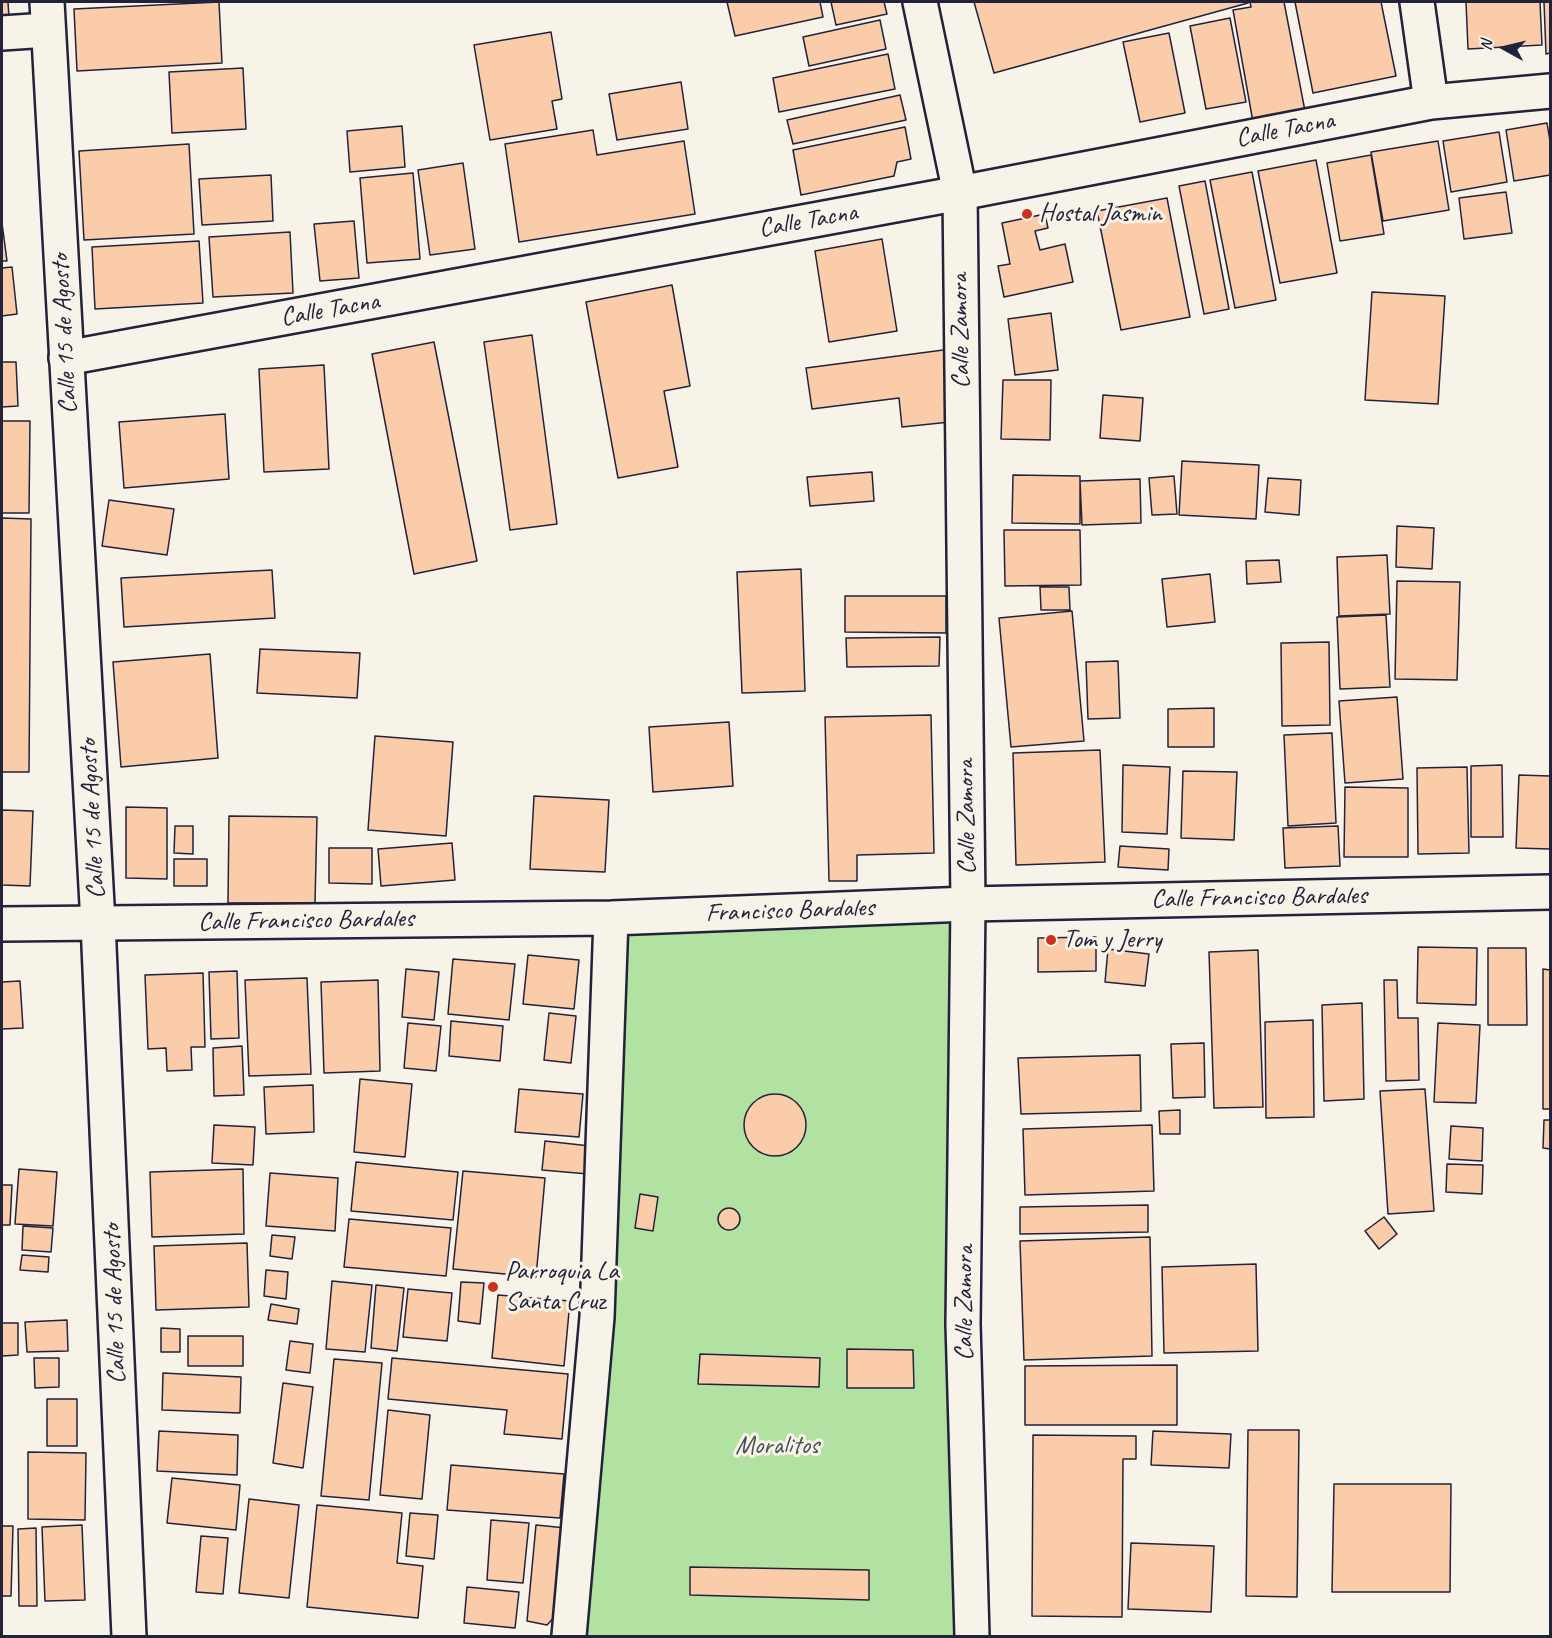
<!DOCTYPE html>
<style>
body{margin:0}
#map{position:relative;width:1552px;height:1638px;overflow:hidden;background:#f7f3e8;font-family:Caveat,sans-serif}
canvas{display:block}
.frame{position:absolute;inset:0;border:3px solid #22223b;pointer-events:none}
.north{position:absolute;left:1474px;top:18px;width:60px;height:60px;-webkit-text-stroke:4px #f7f3e8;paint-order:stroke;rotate:278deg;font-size:16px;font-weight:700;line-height:24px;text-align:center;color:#22223b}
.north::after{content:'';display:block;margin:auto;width:21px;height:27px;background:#22223b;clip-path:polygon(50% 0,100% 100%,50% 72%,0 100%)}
</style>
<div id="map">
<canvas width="1552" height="1638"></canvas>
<div class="frame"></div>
<div class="north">N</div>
</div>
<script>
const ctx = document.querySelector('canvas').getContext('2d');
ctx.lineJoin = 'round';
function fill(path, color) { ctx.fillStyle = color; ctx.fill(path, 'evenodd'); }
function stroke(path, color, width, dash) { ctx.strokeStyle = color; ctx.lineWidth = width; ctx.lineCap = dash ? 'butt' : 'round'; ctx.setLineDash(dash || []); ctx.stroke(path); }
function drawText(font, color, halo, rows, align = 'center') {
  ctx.font = font + ' Caveat,sans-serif'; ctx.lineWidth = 6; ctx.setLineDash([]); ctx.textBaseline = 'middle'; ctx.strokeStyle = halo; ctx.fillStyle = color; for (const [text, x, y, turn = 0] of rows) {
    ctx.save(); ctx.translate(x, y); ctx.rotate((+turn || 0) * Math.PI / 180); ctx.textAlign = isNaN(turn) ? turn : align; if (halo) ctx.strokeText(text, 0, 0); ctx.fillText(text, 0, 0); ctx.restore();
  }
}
const green = new Path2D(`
 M 968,904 L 972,1636 L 569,1636 L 611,918 Z`);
const building = new Path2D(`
 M 2,2 L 8,2 L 9,18 L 2,19 Z
 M 219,2 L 222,63 L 77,71 L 74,9 Z
 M 727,2 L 820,2 L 823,17 L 735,36 Z
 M 831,2 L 884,2 L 887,14 L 836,25 Z
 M 974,2 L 1248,2 L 1248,3 L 994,73 Z
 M 1250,2 L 1284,2 L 1305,111 L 1253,122 L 1233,10 L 1251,7 Z
 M 1295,2 L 1381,2 L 1396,76 L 1313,93 Z
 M 1466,2 L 1540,2 L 1542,45 L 1468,49 Z
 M 1544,2 L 1550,2 L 1550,53 L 1546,54 Z
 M 1230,18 L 1246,102 L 1206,109 L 1190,26 Z
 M 880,20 L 886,49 L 809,66 L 803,37 Z
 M 551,32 L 562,99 L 552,101 L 557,129 L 490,140 L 474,45 Z
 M 1169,33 L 1185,113 L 1140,122 L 1123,42 Z
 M 888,54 L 895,89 L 779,112 L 773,78 Z
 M 243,68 L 246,129 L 172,133 L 169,72 Z
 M 681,82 L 688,129 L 617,140 L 609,94 Z
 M 900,95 L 906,120 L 793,144 L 787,120 Z
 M 1547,123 L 1550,141 L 1550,175 L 1514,181 L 1506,130 Z
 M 402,126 L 405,167 L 350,172 L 347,131 Z
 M 905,127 L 911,159 L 897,162 L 894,176 L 801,195 L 793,150 Z
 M 593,130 L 597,155 L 684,141 L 695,214 L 519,242 L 505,144 Z
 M 1499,132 L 1507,182 L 1451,192 L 1443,141 Z
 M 1438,141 L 1449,210 L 1383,221 L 1371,152 Z
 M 189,144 L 194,234 L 84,240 L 79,151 Z
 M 1371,155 L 1384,234 L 1340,241 L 1327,163 Z
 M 1316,160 L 1337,273 L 1280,283 L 1258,171 Z
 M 463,163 L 475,249 L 430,255 L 418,170 Z
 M 1252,172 L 1276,300 L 1235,308 L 1210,180 Z
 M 413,173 L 420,259 L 367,263 L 360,178 Z
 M 271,175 L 273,221 L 202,225 L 199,179 Z
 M 1205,181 L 1229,309 L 1204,314 L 1179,186 Z
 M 1506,192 L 1512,233 L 1464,239 L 1459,198 Z
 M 1167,198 L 1190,317 L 1121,330 L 1097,211 Z
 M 1045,214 L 1048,228 L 1035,231 L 1040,250 L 1065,244 L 1073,282 L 1004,297 L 998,266 L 1010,264 L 1002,223 Z
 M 354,221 L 359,278 L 320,281 L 314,224 Z
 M 2,223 L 7,261 L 2,261 Z
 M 290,232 L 293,293 L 213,297 L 209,237 Z
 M 882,239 L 897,331 L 829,342 L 815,251 Z
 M 199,241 L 203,303 L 95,309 L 92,247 Z
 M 12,267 L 17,314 L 2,316 L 2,268 Z
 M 672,285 L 690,386 L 664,391 L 678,467 L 618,478 L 586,302 Z
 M 1372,292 L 1445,296 L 1438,404 L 1365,400 Z
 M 1051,313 L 1058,370 L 1015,375 L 1008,319 Z
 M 532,335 L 557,524 L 510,530 L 484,342 Z
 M 434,342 L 477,561 L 414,574 L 372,354 Z
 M 951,349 L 950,422 L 902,427 L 899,398 L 812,409 L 806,368 Z
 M 2,362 L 16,362 L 18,406 L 2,407 Z
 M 324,365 L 329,469 L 264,472 L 259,369 Z
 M 1003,380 L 1051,380 L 1050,440 L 1001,439 Z
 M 1103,395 L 1143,398 L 1140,441 L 1100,438 Z
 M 225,414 L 229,479 L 124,488 L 119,422 Z
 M 2,421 L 30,421 L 29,513 L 2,513 Z
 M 1182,461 L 1259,465 L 1256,519 L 1179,515 Z
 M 872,472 L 874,501 L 810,506 L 807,477 Z
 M 1013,475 L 1080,476 L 1080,524 L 1012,523 Z
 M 1174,476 L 1177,514 L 1152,515 L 1149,478 Z
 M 1268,478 L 1301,480 L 1299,515 L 1265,512 Z
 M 1140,479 L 1141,523 L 1082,525 L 1080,481 Z
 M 109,500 L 174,509 L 167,555 L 102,546 Z
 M 2,518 L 31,519 L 29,772 L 2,772 Z
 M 1397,526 L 1434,528 L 1432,569 L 1396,567 Z
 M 1004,530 L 1080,530 L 1081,585 L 1005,586 Z
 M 1387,555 L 1390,614 L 1339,616 L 1337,557 Z
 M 1279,560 L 1281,582 L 1247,584 L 1246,561 Z
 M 801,569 L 805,691 L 742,693 L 737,572 Z
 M 272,570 L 275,618 L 124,627 L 121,578 Z
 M 1210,574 L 1215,622 L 1167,627 L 1162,579 Z
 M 1397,581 L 1460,582 L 1457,680 L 1395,679 Z
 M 1040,587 L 1069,587 L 1070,610 L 1041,610 Z
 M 845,596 L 946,596 L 946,633 L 845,632 Z
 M 1072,611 L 1084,741 L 1011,747 L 999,618 Z
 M 1386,615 L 1390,687 L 1340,689 L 1337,617 Z
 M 940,637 L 939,666 L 847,667 L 846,638 Z
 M 1329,642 L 1330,725 L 1282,726 L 1281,643 Z
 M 260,649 L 360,653 L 357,698 L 257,693 Z
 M 210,654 L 218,758 L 121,767 L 113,662 Z
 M 1118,661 L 1120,718 L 1088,719 L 1086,662 Z
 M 1397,697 L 1403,779 L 1345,783 L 1339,701 Z
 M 1214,708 L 1214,747 L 1168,747 L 1168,709 Z
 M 931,715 L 934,853 L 857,855 L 857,881 L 829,881 L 825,717 Z
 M 729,722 L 733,786 L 653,792 L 649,727 Z
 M 1332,733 L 1336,823 L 1288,826 L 1284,735 Z
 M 375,736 L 453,742 L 446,836 L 368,830 Z
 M 1100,750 L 1105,862 L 1016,865 L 1013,753 Z
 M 1123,765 L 1170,767 L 1167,834 L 1122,832 Z
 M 1502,765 L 1503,837 L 1471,837 L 1471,766 Z
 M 1467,767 L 1469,853 L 1418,854 L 1417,768 Z
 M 1183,771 L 1237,772 L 1234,840 L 1181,838 Z
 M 1519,775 L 1550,776 L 1550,849 L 1516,848 Z
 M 1345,787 L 1408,788 L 1408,857 L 1344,857 Z
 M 534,796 L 609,800 L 605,872 L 530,869 Z
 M 126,807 L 167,808 L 167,879 L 126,878 Z
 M 2,810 L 33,811 L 30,886 L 2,885 Z
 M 229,816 L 317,817 L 315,903 L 228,903 Z
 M 175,826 L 193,826 L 193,854 L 174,853 Z
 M 1338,826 L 1340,866 L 1285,868 L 1283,828 Z
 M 452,843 L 455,880 L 381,886 L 378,849 Z
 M 1120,846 L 1169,849 L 1168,870 L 1118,867 Z
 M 329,848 L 372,848 L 372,884 L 329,883 Z
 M 174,859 L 207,859 L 207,886 L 174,886 Z
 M 1096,937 L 1096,971 L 1038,972 L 1038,938 Z
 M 1418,947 L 1477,948 L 1476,1005 L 1417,1003 Z
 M 1488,948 L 1526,948 L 1527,1025 L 1488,1025 Z
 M 1108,949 L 1149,954 L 1145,986 L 1105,982 Z
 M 1258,950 L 1263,1107 L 1214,1108 L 1209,952 Z
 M 528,955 L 579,960 L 574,1009 L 523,1004 Z
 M 453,959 L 515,964 L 509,1020 L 448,1014 Z
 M 406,969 L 439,972 L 434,1020 L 402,1017 Z
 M 1543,969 L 1550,970 L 1550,1109 L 1543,1109 Z
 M 237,971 L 239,1038 L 211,1039 L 209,972 Z
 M 203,973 L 205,1047 L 191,1047 L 192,1070 L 167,1071 L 166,1048 L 148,1049 L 145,975 Z
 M 307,978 L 311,1074 L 249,1076 L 245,980 Z
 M 378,980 L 380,1071 L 324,1073 L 321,982 Z
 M 1384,980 L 1397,980 L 1398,1018 L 1418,1018 L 1419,1080 L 1386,1081 Z
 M 20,981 L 23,1028 L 2,1029 L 2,982 Z
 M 1362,1003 L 1364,1099 L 1324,1101 L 1322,1005 Z
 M 549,1013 L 576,1016 L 571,1063 L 544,1060 Z
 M 1313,1020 L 1314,1117 L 1266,1118 L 1265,1022 Z
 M 451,1021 L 503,1026 L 500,1061 L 449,1056 Z
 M 408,1023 L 441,1026 L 436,1071 L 404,1068 Z
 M 1438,1023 L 1480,1025 L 1476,1103 L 1434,1102 Z
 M 1204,1043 L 1205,1097 L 1173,1098 L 1171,1044 Z
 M 242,1046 L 244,1095 L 214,1096 L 213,1048 Z
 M 1140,1055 L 1141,1111 L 1021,1114 L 1018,1058 Z
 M 360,1079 L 412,1084 L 405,1157 L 354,1152 Z
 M 313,1085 L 314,1132 L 266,1134 L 264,1087 Z
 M 519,1089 L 583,1094 L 579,1137 L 515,1132 Z
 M 1425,1089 L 1434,1211 L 1388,1214 L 1380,1091 Z
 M744 1125a31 31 0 1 1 62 0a31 31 0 1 1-62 0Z
 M 1180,1110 L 1180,1134 L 1160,1134 L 1159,1111 Z
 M 1544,1120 L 1550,1120 L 1550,1149 L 1543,1148 Z
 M 214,1125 L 255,1127 L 253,1165 L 212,1163 Z
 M 1152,1125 L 1154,1191 L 1025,1195 L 1023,1129 Z
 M 1451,1126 L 1483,1128 L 1482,1161 L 1449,1159 Z
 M 545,1141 L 590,1146 L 588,1174 L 542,1170 Z
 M 356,1162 L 458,1172 L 453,1220 L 351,1211 Z
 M 1447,1164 L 1483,1165 L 1482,1194 L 1446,1192 Z
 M 19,1169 L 57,1172 L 53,1226 L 15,1224 Z
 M 243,1169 L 244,1234 L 152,1237 L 150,1172 Z
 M 463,1171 L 545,1178 L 536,1277 L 453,1269 Z
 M 270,1173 L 338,1178 L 335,1231 L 266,1226 Z
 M 2,1185 L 12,1185 L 10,1225 L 2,1225 Z
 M 640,1194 L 658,1197 L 653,1231 L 635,1228 Z
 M 1148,1205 L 1148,1232 L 1020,1234 L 1020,1207 Z
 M718 1219a11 11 0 1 1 22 0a11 11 0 1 1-22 0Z
 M 1384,1217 L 1397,1234 L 1379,1249 L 1365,1231 Z
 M 349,1219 L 451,1228 L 446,1276 L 344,1267 Z
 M 23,1226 L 53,1228 L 51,1252 L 22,1250 Z
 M 272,1235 L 295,1237 L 292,1259 L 270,1256 Z
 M 1150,1237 L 1152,1356 L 1024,1360 L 1020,1241 Z
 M 247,1243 L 249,1307 L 156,1310 L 154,1246 Z
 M 22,1255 L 49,1257 L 48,1272 L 20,1270 Z
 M 1256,1264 L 1258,1351 L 1164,1353 L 1162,1267 Z
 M 266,1270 L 288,1272 L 286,1299 L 264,1296 Z
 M 332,1281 L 372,1285 L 365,1352 L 326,1349 Z
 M 461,1282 L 484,1283 L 480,1324 L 458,1321 Z
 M 376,1285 L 404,1288 L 397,1351 L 371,1348 Z
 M 408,1289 L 452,1293 L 447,1341 L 403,1337 Z
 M 498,1295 L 570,1301 L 564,1366 L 492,1358 Z
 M 271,1304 L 299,1309 L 297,1324 L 268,1320 Z
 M 67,1320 L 68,1351 L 27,1352 L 25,1322 Z
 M 2,1323 L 18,1323 L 18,1355 L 2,1356 Z
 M 161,1328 L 180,1329 L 180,1352 L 161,1352 Z
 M 188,1336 L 243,1336 L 243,1366 L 188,1366 Z
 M 290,1341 L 313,1344 L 310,1373 L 286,1370 Z
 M 847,1349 L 913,1350 L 914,1388 L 847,1388 Z
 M 700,1354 L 820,1358 L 819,1387 L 698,1384 Z
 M 34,1358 L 59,1358 L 59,1387 L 35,1388 Z
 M 392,1358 L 568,1374 L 562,1439 L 504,1434 L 507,1410 L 388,1399 Z
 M 334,1359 L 382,1363 L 369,1500 L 321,1496 Z
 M 1177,1365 L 1177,1425 L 1025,1425 L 1025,1366 Z
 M 163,1373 L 241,1377 L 240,1413 L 162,1410 Z
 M 283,1383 L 313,1387 L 303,1468 L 273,1463 Z
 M 47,1399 L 77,1399 L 77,1446 L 47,1446 Z
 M 388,1410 L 430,1415 L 422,1499 L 380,1495 Z
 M 1248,1430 L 1299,1430 L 1297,1597 L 1246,1596 Z
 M 159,1431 L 238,1435 L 237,1475 L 157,1471 Z
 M 1153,1431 L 1231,1434 L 1229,1468 L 1151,1465 Z
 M 1033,1435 L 1136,1436 L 1136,1459 L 1123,1459 L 1122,1617 L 1032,1616 Z
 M 28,1452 L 86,1453 L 85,1520 L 28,1519 Z
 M 451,1465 L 564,1474 L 560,1518 L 447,1510 Z
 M 172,1478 L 240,1485 L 236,1530 L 167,1523 Z
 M 1334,1484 L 1451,1484 L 1450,1592 L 1332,1592 Z
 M 249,1499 L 299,1505 L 289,1598 L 239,1593 Z
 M 317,1505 L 402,1513 L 397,1563 L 423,1566 L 418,1618 L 307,1607 Z
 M 410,1513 L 438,1515 L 434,1559 L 406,1556 Z
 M 491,1520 L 529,1523 L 523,1583 L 487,1580 Z
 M 82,1525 L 85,1600 L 45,1601 L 42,1527 Z
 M 536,1525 L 566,1528 L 558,1613 L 547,1625 L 527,1621 Z
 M 2,1526 L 13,1526 L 11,1596 L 2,1596 Z
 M 36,1528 L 37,1606 L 19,1606 L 18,1529 Z
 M 201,1536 L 228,1538 L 223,1594 L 196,1592 Z
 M 1131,1543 L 1214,1546 L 1211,1612 L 1128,1609 Z
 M 690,1567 L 869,1570 L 869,1600 L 690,1595 Z
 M 467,1587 L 519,1592 L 515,1628 L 464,1623 Z`);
const street = new Path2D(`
 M 1417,2 L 1431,102
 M 2,33 L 48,30
 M 66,358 L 960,193 L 1431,102 L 1550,91
 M 2,924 L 611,918 L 968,904 L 1550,892
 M 569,1636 L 597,1317 L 611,918`);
const secondary = new Path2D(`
 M 47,2 L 98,923 L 129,1636
 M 920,2 L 960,193 L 968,904 L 963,1324 L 972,1636`);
const markers = [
 [1027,214,6,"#c8321e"],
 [1051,940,6,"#c8321e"],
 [493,1287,6,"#c8321e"]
];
const streetNames = [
 ["Calle Tacna",1285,130,-11],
 ["Calle Tacna",808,221,-10],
 ["Calle Tacna",330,310,-10],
 ["Calle Zamora",961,331,-91],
 ["Calle 15 de Agosto",65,334,-93],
 ["Calle Zamora",967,817,-91],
 ["Calle 15 de Agosto",93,819,-93],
 ["Calle Francisco Bardales",1259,898,-1],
 ["Francisco Bardales",790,911,-2],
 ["Calle Francisco Bardales",306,921,-1],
 ["Calle Zamora",965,1303,-90],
 ["Calle 15 de Agosto",115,1304,-92]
];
const poiNames = [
 ["Hostal Jasmin",1039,214],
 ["Tom y Jerry",1063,940],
 ["Parroquia La",505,1272],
 ["Santa Cruz",505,1302]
];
const parkNames = [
 ["Moralitos",777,1446]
];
fill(green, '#b2e2a1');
fill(building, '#fbccaa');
stroke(building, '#22223b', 1.5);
stroke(street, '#22223b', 38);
stroke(secondary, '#22223b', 38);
stroke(street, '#f7f3e8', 33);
stroke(secondary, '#f7f3e8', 33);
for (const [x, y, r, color] of markers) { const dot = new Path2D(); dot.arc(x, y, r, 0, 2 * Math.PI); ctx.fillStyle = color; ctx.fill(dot); stroke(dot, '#f7f3e8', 2); }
drawText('26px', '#22223b', '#f7f3e8', streetNames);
drawText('26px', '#22223b', '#f7f3e8', poiNames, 'left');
drawText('26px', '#465254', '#f7f3e8', parkNames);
</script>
